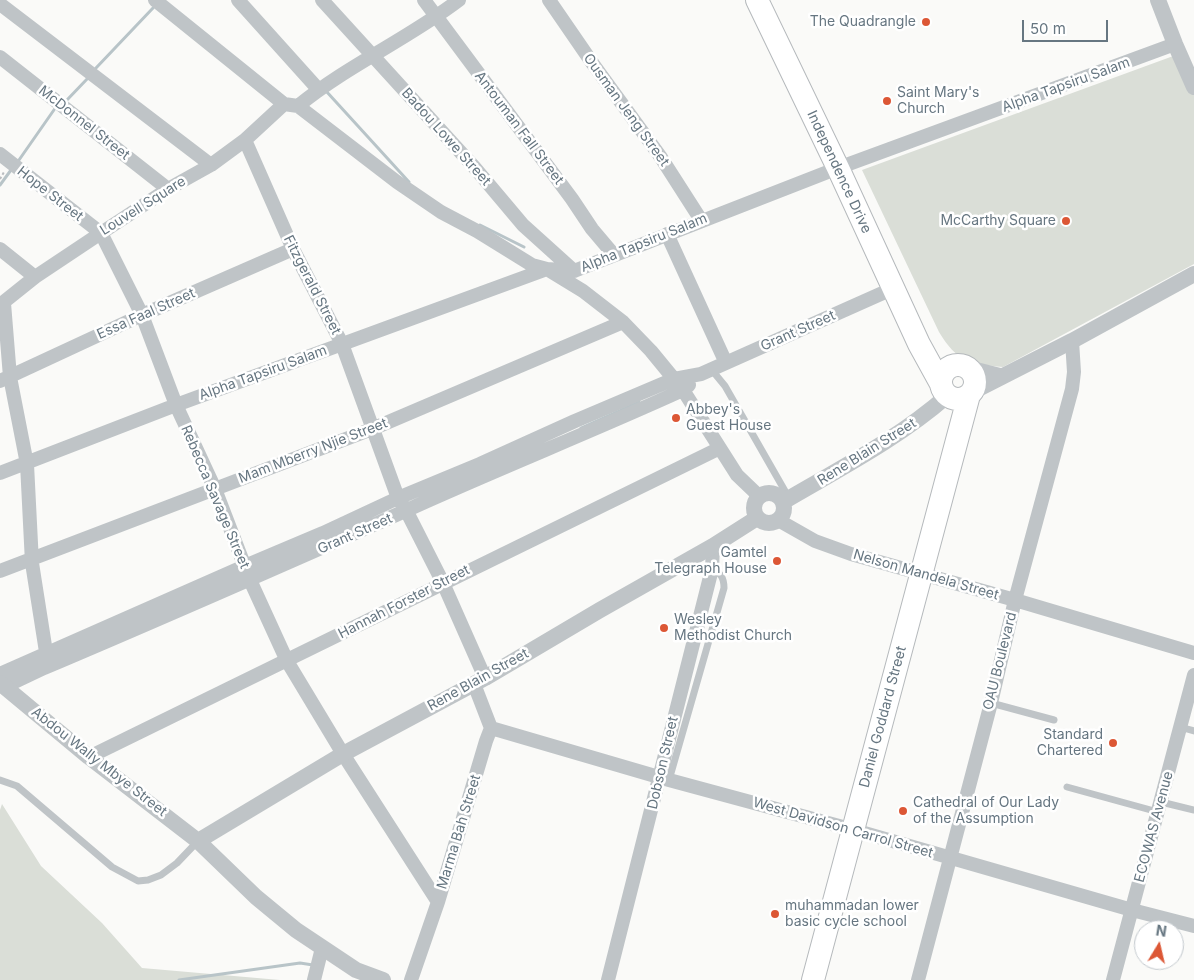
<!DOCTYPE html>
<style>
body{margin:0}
#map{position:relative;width:1194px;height:980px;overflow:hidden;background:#fafaf8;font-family:Inter,sans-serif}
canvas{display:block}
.north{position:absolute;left:1134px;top:920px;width:50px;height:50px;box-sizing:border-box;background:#fff;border:1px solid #c2c8cd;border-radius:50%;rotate:9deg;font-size:14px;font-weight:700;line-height:20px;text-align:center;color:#667681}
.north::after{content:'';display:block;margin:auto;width:18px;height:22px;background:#dc5735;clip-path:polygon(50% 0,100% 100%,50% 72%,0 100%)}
.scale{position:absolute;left:1022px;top:20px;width:86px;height:22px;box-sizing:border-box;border:2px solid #667681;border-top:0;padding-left:6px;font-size:15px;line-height:18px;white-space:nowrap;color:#667681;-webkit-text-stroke:4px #fff;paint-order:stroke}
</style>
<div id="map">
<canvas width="1194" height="980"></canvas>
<div class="north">N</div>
<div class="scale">50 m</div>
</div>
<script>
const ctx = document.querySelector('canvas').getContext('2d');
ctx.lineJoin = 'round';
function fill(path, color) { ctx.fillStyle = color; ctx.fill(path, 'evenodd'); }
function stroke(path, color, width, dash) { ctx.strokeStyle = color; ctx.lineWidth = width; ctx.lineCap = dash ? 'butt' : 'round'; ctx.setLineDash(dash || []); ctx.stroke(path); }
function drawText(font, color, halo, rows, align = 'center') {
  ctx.font = font + ' Inter,sans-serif'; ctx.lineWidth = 5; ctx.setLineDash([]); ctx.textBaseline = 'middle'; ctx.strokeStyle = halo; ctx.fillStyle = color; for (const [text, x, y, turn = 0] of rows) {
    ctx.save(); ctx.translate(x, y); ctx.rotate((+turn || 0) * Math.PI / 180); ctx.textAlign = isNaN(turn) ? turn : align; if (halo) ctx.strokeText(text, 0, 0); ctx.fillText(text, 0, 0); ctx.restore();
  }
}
const green = new Path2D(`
 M 1176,55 L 1194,90 L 1194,264 L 1003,367 C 970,364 957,362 939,332 L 862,170 Z
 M 2,804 L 41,866 L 102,923 L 142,968 L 280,980 L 0,980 L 0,810 Z`);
const stream = new Path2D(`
 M 96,68 L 153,8
 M 326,91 L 409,182
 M 66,101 L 88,78
 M 19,160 L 56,107
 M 0,185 L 11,170
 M 480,225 L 524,247
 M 581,428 L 639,402
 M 179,980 L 300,963 L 313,965`);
const path = new Path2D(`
 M 0,179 L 4,172`);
const service = new Path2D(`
 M 711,369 L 725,386 L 789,498
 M 991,703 L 1054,720
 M 1180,727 L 1194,731
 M 0,780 L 17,786 L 112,867 L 138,881 L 148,880 L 161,875 L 177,863 L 198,841
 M 669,780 L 724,588 C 724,578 721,573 712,569
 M 1067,787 L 1158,812
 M 1161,802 L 1194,810`);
const minor = new Path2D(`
 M 155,0 L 284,104 L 298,106 L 397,182 L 441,212 L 477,231 L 532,265 L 547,269 L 583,291 L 623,322 L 651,351 L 683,390 L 737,475 L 760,497
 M 238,0 L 318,89
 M 322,0 L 475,168 L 523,225 L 574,271
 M 424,0 L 572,199 L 592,229 L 614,255
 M 549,0 L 593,64 L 660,156 L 701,220
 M 0,4 L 211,165
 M 0,57 L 168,189
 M 298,106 C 348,65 408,39 459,0
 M 245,140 L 293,249 L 342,344 L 398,498 L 406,510 L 443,583 L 485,678
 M 0,154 L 101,233 L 142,315 L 176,405 L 215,489 L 250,580 L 287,661 L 343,754 L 438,902
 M 667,234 L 726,363
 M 0,249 L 35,277
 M 4,303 L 10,377 L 27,464 L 32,563 L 46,652 L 45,660
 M 0,305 L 35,277 L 101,233 L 168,189 L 211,165 L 245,140 L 284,104
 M 0,381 L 142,315 L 293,249
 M 0,473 L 176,405 L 547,269 L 574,271 L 838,168 L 1175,44
 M 778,520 L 815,541 L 851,554 L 1015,600 L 1194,653
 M 0,571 L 372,429 L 623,322
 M 0,674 L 245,566 L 323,533 L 398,498 L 480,464 L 575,421 L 674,379 L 701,374 L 894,288
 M 4,687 L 44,668 C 165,617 285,564 405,511 C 497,469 591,432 683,390 L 689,385
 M 491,728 L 669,780 L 854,830 L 1132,910 L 1194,926
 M 89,757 L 720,448
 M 314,980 L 322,948
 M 411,980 L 438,902 L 486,741 L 491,728 L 474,684
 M 608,980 L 712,569 L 713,546
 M 918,980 L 991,703 L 1015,600 L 1072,389 L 1074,372 L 1072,341
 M 1113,980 L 1194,675`);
const tertiary = new Path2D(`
 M 1158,0 L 1175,44 L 1194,87
 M 968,368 L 1000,376
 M 972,392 L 1072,341 L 1194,274
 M754 508a15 15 0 1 1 30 0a15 15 0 1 1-30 0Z
 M 783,502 C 839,469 898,439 947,396
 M 0,683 L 89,757 L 198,841 L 256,897 L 296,930 L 356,970 L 383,980
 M 198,841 L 343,754 L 485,678 L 600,610 L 713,546 L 757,518`);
const trunk = new Path2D(`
 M 757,0 L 838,168 L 919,344 L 941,384
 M941 382a17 17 0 1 1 34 0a17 17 0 1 1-34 0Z
 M 813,980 L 969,395`);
const markers = [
 [926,22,5,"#dc5735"],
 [887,101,5,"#dc5735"],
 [1066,221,5,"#dc5735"],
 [676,418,5,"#dc5735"],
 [777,561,5,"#dc5735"],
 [664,628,5,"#dc5735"],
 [1113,743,5,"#dc5735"],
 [903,811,5,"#dc5735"],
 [775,914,5,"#dc5735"]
];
const poiNames = [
 ["The Quadrangle",916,22,"right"],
 ["Saint Mary's",897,93],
 ["Church",897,109],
 ["McCarthy Square",1056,221,"right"],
 ["Abbey's",686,410],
 ["Guest House",686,426],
 ["Gamtel",767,553,"right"],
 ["Telegraph House",767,569,"right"],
 ["Wesley",674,620],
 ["Methodist Church",674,636],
 ["Standard",1103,735,"right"],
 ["Chartered",1103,751,"right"],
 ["Cathedral of Our Lady",913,803],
 ["of the Assumption",913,819],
 ["muhammadan lower",785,906],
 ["basic cycle school",785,922]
];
const streetNames = [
 ["Alpha Tapsiru Salam",1066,85,-20],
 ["Ousman Jeng Street",626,110,54],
 ["McDonnel Street",84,123,38],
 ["Antouman Fall Street",519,128,53],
 ["Badou Lowe Street",446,137,48],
 ["Independence Drive",839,172,65],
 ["Hope Street",50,194,38],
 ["Louvell Square",143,206,-32],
 ["Alpha Tapsiru Salam",644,243,-22],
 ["Fitzgerald Street",312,285,63],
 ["Essa Faal Street",146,314,-24],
 ["Grant Street",798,331,-24],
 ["Alpha Tapsiru Salam",263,373,-20],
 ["Mam Mberry Njie Street",313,451,-21],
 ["Rene Blain Street",867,452,-32],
 ["Rebecca Savage Street",215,497,67],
 ["Grant Street",355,534,-24],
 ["Nelson Mandela Street",926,575,16],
 ["Hannah Forster Street",404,602,-27],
 ["OAU Boulevard",1000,661,-76],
 ["Rene Blain Street",478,680,-29],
 ["Daniel Goddard Street",883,717,-75],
 ["Abdou Wally Mbye Street",99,762,38],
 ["Dobson Street",663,763,-77],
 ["ECOWAS Avenue",1154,827,-75],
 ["West Davidson Carrol Street",843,828,16],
 ["Marma Bah Street",459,832,-73]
];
fill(green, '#daded7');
stroke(stream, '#b8c4c8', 3);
stroke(trunk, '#b5b9bc', 24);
stroke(path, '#babdc0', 2, [2.5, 2.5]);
stroke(service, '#bfc4c7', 7);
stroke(minor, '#bfc4c7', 14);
stroke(tertiary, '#bfc4c7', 16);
stroke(trunk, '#fff', 22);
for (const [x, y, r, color] of markers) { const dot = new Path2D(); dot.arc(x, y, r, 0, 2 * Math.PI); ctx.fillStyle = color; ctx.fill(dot); stroke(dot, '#fff', 2); }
drawText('14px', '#667681', '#fff', poiNames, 'left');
drawText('14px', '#667681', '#fff', streetNames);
</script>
